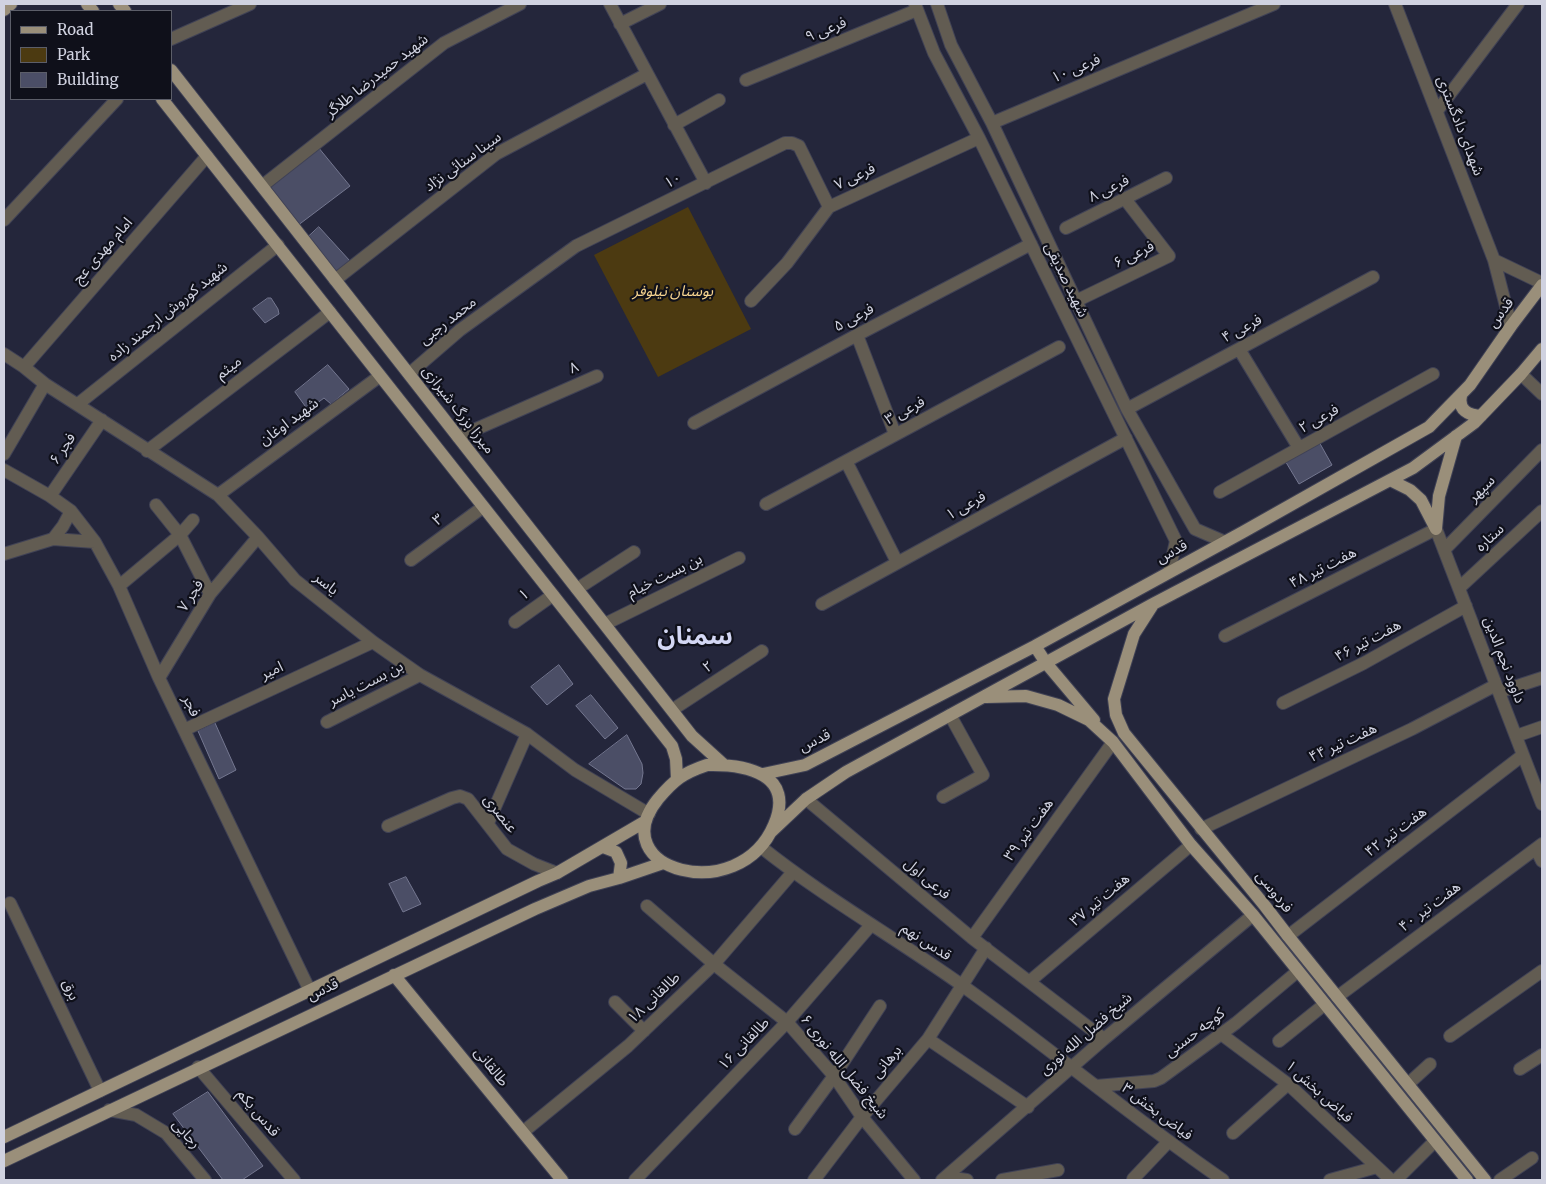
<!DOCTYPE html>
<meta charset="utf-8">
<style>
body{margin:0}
#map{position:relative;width:1546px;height:1184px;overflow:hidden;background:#24263b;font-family:Merriweather,serif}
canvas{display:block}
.frame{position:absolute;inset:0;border:5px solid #d0d2e0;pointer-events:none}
.legend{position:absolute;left:10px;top:10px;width:162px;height:90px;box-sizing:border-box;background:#0f101a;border:1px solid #5c5e69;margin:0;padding:6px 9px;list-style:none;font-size:15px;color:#d0d2e0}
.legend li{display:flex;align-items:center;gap:10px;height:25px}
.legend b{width:25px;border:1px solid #5c5e69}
</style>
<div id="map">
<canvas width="1546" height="1184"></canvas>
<div class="frame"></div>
<ul class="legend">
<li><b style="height:6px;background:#9a8f7a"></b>Road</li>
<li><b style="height:14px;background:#4c3a11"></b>Park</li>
<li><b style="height:14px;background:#4b4e66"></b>Building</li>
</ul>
</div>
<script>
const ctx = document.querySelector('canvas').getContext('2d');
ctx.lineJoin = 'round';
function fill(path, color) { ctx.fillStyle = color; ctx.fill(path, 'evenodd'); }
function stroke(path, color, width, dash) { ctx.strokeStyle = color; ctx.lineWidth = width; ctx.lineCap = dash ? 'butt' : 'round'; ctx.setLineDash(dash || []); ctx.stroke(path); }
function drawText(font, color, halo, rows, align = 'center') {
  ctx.font = font + ' Merriweather,"Noto Sans Arabic",serif'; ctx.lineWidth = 4.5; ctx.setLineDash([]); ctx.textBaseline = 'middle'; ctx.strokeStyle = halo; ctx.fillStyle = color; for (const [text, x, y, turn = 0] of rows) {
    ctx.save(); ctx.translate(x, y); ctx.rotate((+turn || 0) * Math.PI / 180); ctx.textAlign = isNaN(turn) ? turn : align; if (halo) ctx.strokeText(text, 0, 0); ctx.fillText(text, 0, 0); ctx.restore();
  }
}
const green = new Path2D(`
 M 688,207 L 751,329 L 658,377 L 594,255 Z`);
const building = new Path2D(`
 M 318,147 L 350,186 L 297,226 L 266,187 Z
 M 319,227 L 350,261 L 333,274 L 306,239 Z
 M 268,298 L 271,298 L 278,309 L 279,314 L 265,323 L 253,309 Z
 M 328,365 L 349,389 L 331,404 L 324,398 L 308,410 L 295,392 Z
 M 1318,440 L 1332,465 L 1299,484 L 1284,459 Z
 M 559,665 L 573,684 L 547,705 L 531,687 Z
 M 591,695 L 618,728 L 605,739 L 576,706 Z
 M 215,723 L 236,770 L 219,779 L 198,731 Z
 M 627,735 L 642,764 L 643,773 L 641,784 L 636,789 L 625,789 L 589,764 Z
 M 406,877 L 421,904 L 403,912 L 389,884 Z
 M 208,1092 L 263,1166 L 242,1180 L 223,1180 L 173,1114 Z`);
const minor = new Path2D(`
 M 610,4 L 706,183
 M 915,4 L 934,53 L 979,138 L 1176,541 L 1169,572
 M 937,4 L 951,45 L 992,123 L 1127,409 L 1195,529 L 1225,542
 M 1395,4 L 1494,260 L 1511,326
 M 620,24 L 660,4
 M 171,39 L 250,4
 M 746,80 L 917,10
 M 1437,111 L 1518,4
 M 992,123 L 1274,4
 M 674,125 L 719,100
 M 262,186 L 444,43 L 520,4
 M 4,220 L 117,99
 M 1066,228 L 1166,178
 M 1494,260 L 1542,283
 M 335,280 L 496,154 L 647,74
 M 751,301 L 787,263 L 829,207 L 979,138
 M 1076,301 L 1169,256 L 1125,199
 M 857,335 L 895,434
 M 1239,349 L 1299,448
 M 4,354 L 24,367 L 45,384 L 218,495 L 258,537 L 295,580 L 373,642 L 420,675 L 527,734 L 575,770 L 649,814
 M 24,367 L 207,156
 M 409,374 L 460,330 L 576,246 L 785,143 L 792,143 L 799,146 L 829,207
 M 1521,374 L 1542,394
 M 78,404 L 278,245
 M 1127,409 L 1373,277
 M 694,423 L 857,335 L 1031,244
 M 458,437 L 597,376
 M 147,451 L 330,312
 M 4,454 L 45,384
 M 846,461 L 897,562
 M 4,470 L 50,496 L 71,511 L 95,542 L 119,586 L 159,678 L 310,991
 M 1220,492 L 1433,374
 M 218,495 L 380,376
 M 50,496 L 102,420
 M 766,504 L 1059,347
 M 156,505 L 180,535 L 210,594
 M 71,511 L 63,526 L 53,539 L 95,542
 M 1444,550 L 1542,450
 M 4,554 L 53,539
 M 411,560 L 483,507
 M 119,586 L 180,535 L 193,520
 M 1459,588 L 1542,511
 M 577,589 L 634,552
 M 822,604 L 1126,438
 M 515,622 L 553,595
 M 605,624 L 739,558
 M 1225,636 L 1436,529 L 1542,804
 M 159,678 L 210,594 L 258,537
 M 1499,692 L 1542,678
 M 1283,703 L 1364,663 L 1466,606
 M 672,710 L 762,651
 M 327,722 L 420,675
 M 184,730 L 373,642
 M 1516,736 L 1542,727
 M 943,797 L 983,775 L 950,715
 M 806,799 L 972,938 L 1104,1039
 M 488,823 L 527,734
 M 388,826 L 452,798 L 460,796 L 468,799 L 507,849 L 534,864 L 557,873
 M 1201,829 L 1412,729 L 1496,685
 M 761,847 C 825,898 896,938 963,986 C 1051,1049 1134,1119 1223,1180
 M 1536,849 L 1542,861
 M 10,903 L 100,1091
 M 647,906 L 714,964 L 787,1022 L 834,1076 L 862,1117 L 914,1180
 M 1288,936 L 1523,755
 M 972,938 L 1113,742
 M 1030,981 L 1191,845
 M 1337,997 L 1542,844
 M 615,1002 L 644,1031
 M 1221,1034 L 1288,1084 L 1391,1180
 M 1450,1036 L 1542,971
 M 928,1039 L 1028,1107
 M 1279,1041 L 1325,1004
 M 198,1067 L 294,1180
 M 1520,1069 L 1542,1055
 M 1408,1084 L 1430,1064
 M 1096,1086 L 1154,1081 L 1161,1078 L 1236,1023 L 1298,971
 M 109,1110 L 136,1115 L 166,1133 L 205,1180
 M 795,1129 L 834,1076 L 880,1006
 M 523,1132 L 628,1046 L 714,964 L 793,872
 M 1233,1133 L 1288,1084
 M 946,1177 L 967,1180
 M 1133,1179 L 1169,1141
 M 635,1180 L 787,1022 L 871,925
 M 814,1180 L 862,1117 L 928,1039 L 986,948
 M 942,1180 L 1104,1039 L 1253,915
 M 1002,1180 L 1058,1170
 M 1330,1180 L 1377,1167
 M 1396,1180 L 1435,1141
 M 1500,1180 L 1532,1158`);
const major = new Path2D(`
 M 87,4 L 93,11
 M 119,4 L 125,11
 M 4,10 L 11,4
 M 171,70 L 692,736 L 724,765
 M 162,99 L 672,746 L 676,759 L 677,779
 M 1461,396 C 1458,410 1468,415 1481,416
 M 1390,480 L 1410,490 L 1421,500 L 1436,529 L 1439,496 L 1456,436
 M 1152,606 L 1134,634 L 1114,699 L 1116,715 L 1124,733 L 1265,906 L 1288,936 L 1485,1180
 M 1035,646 L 1046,663 L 1094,720
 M 986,697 L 1026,696 L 1058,705 L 1089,720 L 1113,742 L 1191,845 L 1253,915 L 1467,1180
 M 707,765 C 746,764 796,774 774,825 C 739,908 601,870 658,799 C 674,780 683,773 707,765 Z
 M 763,774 L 805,765 L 1035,646 L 1243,532 L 1429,427 L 1470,385 L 1511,326 L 1542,285
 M 771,832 L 806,799 L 846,772 L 1153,604 L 1413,468 L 1474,423 L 1521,374 L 1542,349
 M 603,847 L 616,852 L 621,863 L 619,878
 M 394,975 L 562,1180
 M 4,1137 L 538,881 L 557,873 L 646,821
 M 4,1161 L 535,909 L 589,886 L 619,878 L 663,863`);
const streetNames = [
 ["فرعی ۹",826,30,-22],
 ["فرعی ۱۰",1076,69,-23],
 ["شهید حمیدرضا طلاگر",377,76,-38],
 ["شهدای دادگستری",1460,126,69],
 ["سینا سنائی نژاد",463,162,-36],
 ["فرعی ۷",855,177,-25],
 ["۱۰",673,181,-26],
 ["فرعی ۸",1109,189,-26],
 ["امام مهدی عج",103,251,-49],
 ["فرعی ۶",1134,255,-26],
 ["شهید صدیقی",1066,280,64],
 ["شهید کوروش ارجمند زاده",168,312,-39],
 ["قدس",1501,313,-54],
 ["فرعی ۵",854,318,-28],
 ["محمد رجبی",448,321,-38],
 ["فرعی ۴",1242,329,-28],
 ["میثم",229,368,-37],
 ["۸",574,368,-24],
 ["میرزا بزرگ شیرازی",458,410,52],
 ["فرعی ۳",905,411,-28],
 ["فرعی ۲",1319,419,-29],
 ["شهید اوغان",289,422,-36],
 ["فجر ۶",63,449,-56],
 ["سپهر",1482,489,-45],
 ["فرعی ۱",966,506,-29],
 ["۳",438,520,-37],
 ["ستاره",1490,538,-43],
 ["قدس",1172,552,-28],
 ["هفت تیر ۴۸",1323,568,-27],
 ["بن بست خیام",665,576,-26],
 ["یاسر",326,584,39],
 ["۱",524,595,-36],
 ["فجر ۷",191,596,-57],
 ["هفت تیر ۴۶",1368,641,-28],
 ["داوود نجم الدین",1504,660,69],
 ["۲",708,667,-33],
 ["امیر",272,671,-25],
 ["بن بست یاسر",366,684,-27],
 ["فجر",191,706,64],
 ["قدس",815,741,-26],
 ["هفت تیر ۴۴",1343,743,-25],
 ["عنصری",500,814,52],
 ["هفت تیر ۳۹",1029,830,-54],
 ["هفت تیر ۴۲",1396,832,-37],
 ["فرعی اول",927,879,40],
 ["فردوسی",1274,892,51],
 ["هفت تیر ۳۷",1100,900,-40],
 ["هفت تیر ۴۰",1430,907,-37],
 ["قدس نهم",926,942,33],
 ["برق",70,990,65],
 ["قدس",323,990,-25],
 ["طالقانی ۱۸",654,998,-44],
 ["کوچه حسنی",1195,1033,-37],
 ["شیخ فضل الله نوری",1086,1034,-41],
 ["طالقانی ۱۶",744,1044,-46],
 ["برهانی",887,1062,-50],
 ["طالقانی",491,1067,51],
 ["شیخ فضل الله نوری ۶",844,1067,51],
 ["فیاض بخش ۱",1319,1092,42],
 ["فیاض بخش ۳",1157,1112,37],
 ["قدس یکم",258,1113,50],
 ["رجایی",186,1134,47]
];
const parkNames = [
 ["بوستان نیلوفر",673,292]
];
const townNames = [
 ["سمنان",695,637]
];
fill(green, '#4c3a11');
fill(building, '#4b4e66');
stroke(building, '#747790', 1);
stroke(minor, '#404255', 14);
stroke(major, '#404255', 14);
stroke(minor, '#625c52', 12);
stroke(major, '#9a8f7a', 12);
drawText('15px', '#d0d2e0', '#0f101a', streetNames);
drawText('italic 15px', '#f8d590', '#0f101a', parkNames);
drawText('bold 25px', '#d3d7f4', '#0f101a', townNames);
</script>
